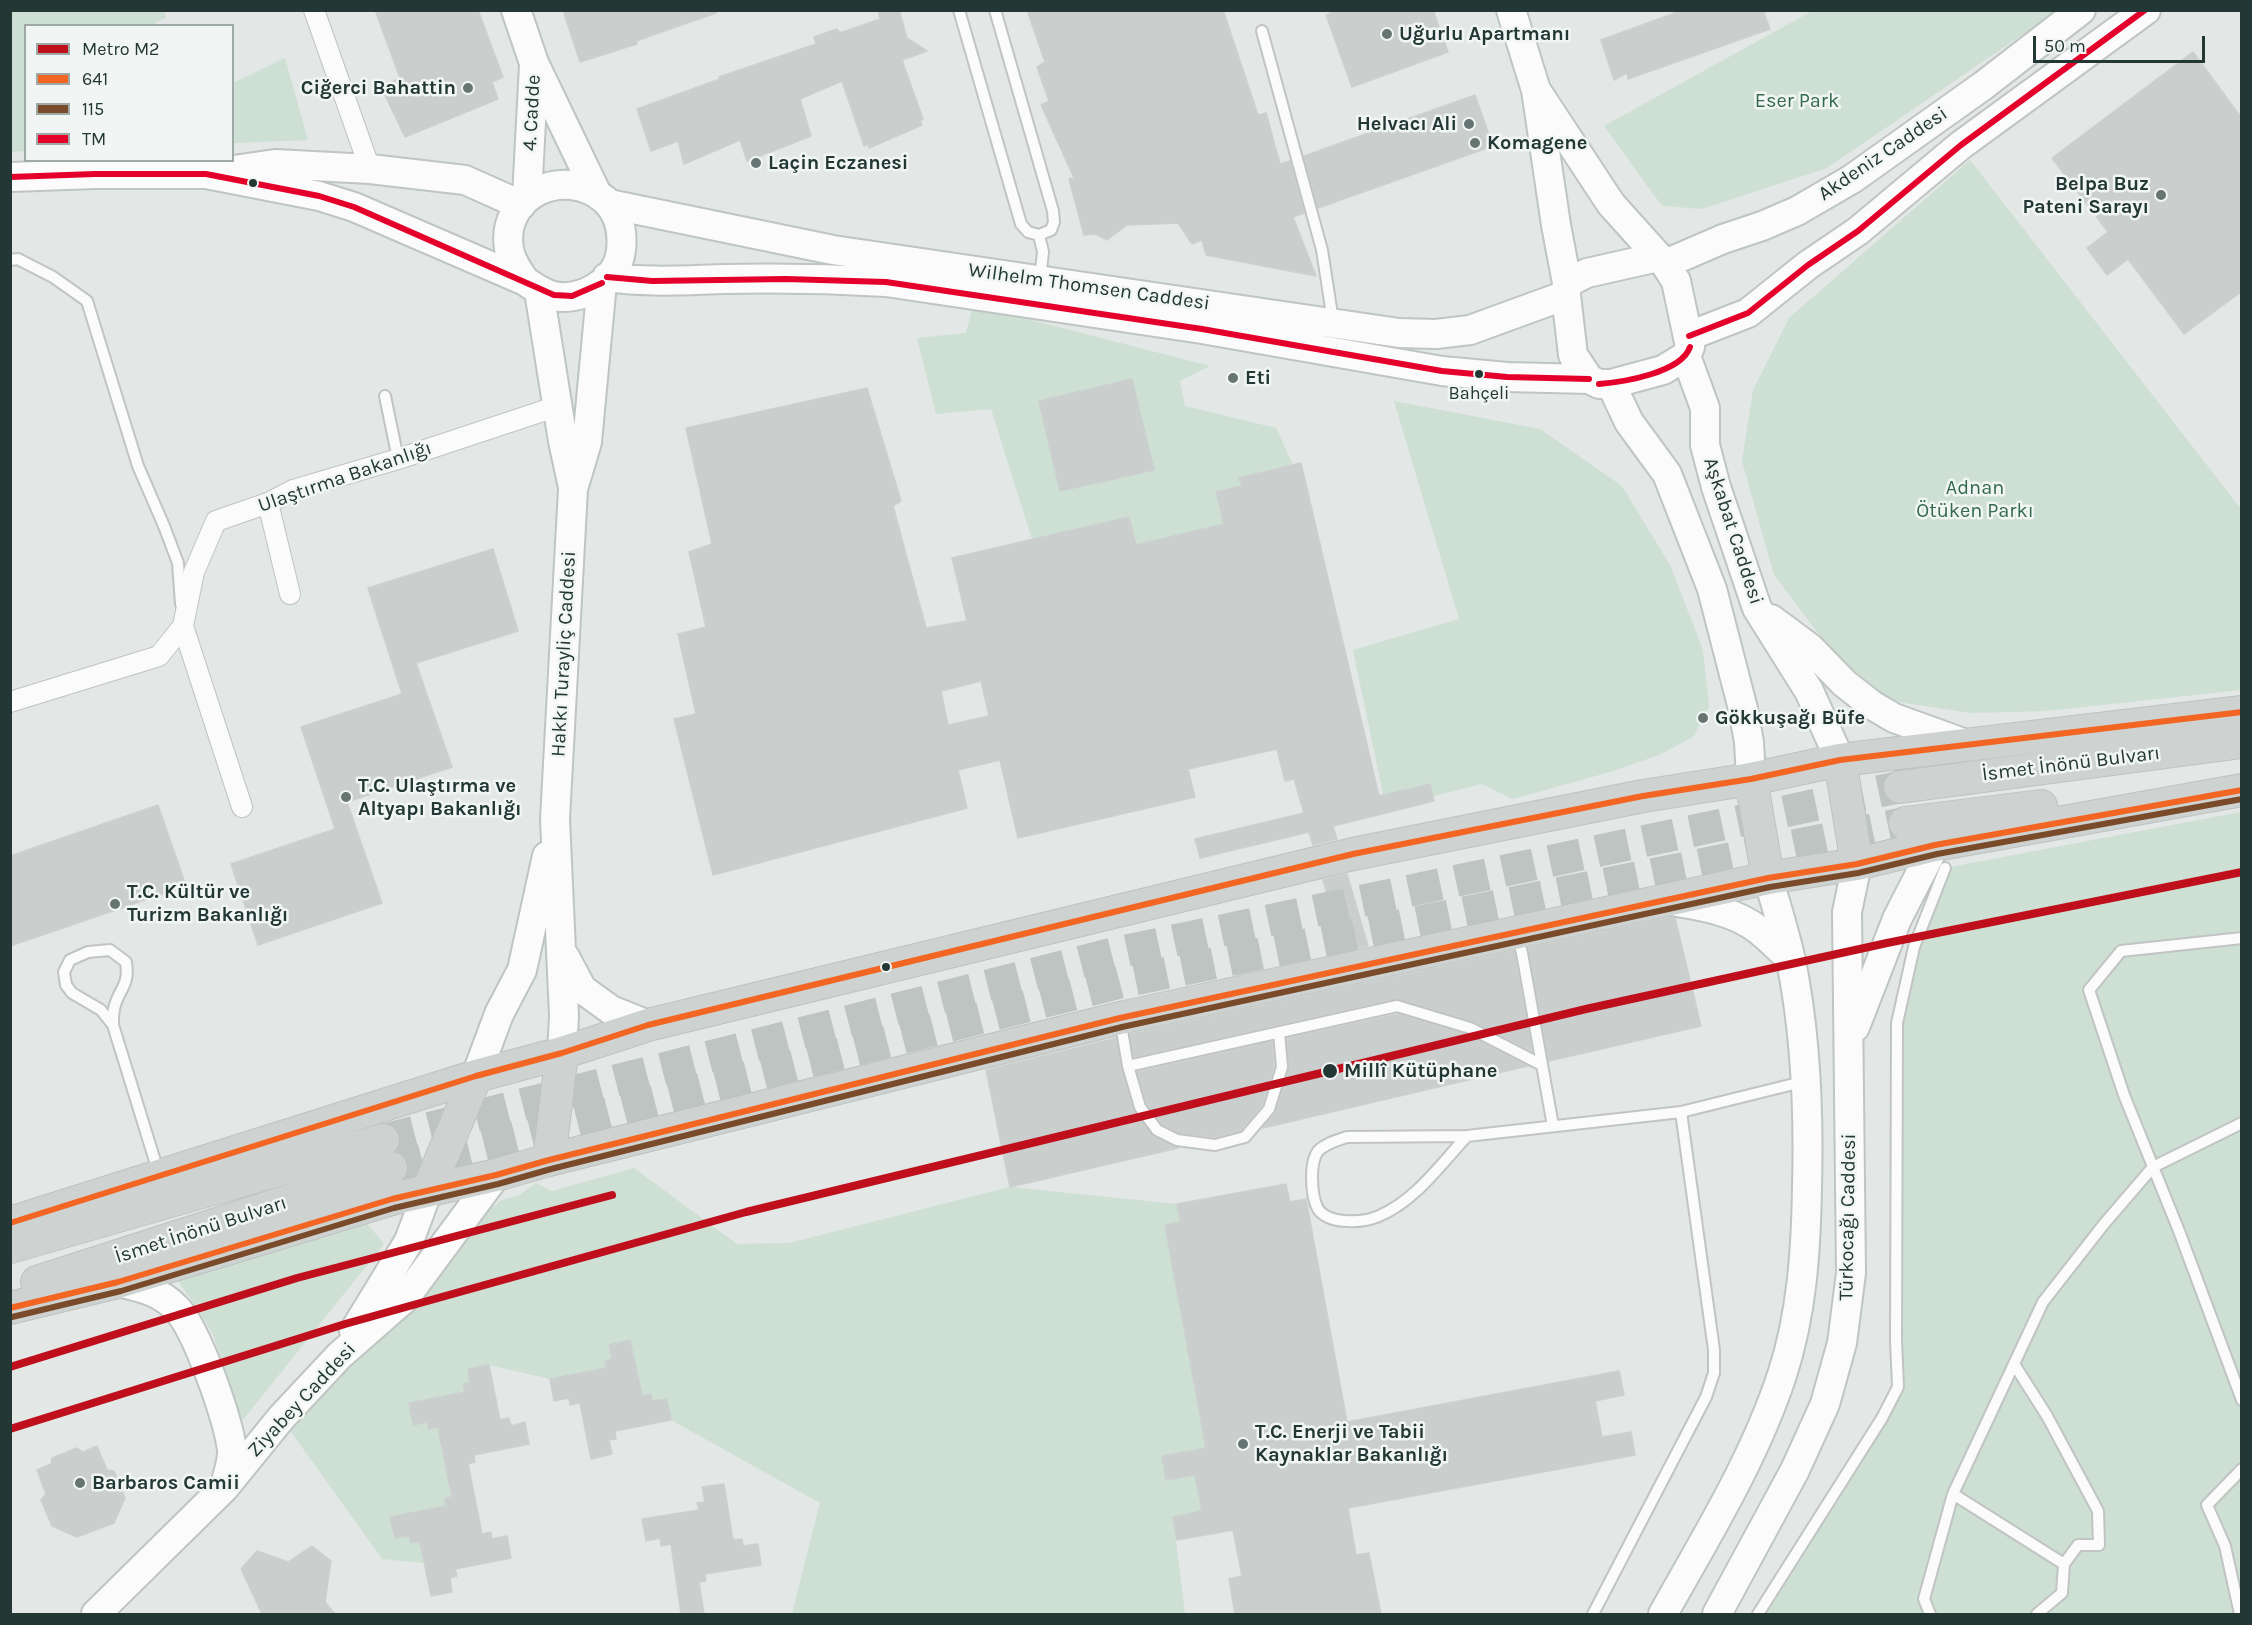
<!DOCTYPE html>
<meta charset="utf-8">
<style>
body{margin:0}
#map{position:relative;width:2252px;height:1625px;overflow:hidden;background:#e3e7e5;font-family:Karla,sans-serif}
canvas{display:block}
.frame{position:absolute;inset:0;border:12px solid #233834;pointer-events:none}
.legend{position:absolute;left:24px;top:24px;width:210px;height:138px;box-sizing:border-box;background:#f1f6f4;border:2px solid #9faaa7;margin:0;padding:8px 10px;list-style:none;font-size:18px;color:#233834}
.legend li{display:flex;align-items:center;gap:12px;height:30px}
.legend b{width:30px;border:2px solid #9faaa7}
.scale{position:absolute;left:2033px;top:36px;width:172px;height:27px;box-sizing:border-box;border:3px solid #233834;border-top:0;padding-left:8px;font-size:18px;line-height:21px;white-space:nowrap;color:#233834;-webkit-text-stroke:4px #f1f6f4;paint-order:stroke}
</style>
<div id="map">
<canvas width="2252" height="1625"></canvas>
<div class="frame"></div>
<ul class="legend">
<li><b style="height:8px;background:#bf0e1c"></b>Metro M2</li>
<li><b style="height:8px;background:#f26522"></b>641</li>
<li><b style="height:8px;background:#7a4b2a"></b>115</li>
<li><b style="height:8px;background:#e4002b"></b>TM</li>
</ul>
<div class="scale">50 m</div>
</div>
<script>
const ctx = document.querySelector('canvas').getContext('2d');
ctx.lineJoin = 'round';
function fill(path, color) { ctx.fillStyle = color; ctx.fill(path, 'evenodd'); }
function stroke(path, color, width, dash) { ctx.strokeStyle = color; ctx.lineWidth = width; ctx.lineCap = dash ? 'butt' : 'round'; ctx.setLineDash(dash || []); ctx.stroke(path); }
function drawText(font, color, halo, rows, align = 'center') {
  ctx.font = font + ' Karla,sans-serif'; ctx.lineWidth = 5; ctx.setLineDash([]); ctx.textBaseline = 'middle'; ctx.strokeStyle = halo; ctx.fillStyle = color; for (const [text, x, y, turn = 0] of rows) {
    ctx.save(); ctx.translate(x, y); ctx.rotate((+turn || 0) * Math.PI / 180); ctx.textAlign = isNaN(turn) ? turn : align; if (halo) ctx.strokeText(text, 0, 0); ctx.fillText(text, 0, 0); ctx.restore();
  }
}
const green = new Path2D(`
 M 164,11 L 166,18 L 155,22 L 156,25 L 26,26 L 25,151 L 11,152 L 11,11 Z
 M 1812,11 L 2057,11 L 1827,168 L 1702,209 L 1662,206 L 1604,126 Z
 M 285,58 L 308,140 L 233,143 L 233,83 Z
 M 1970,160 L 2241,509 L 2241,690 L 2047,711 L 1971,713 L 1892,701 L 1834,654 L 1774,575 L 1742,461 L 1753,390 L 1789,318 Z
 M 973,305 L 1210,366 L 1180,381 L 1185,406 L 1276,428 L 1293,465 L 1240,478 L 1242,486 L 1217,492 L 1228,541 L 1198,530 L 1164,538 L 1142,572 L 1129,517 L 1046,536 L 1039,567 L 1032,539 L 991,409 L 936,414 L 917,338 L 966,333 Z
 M 1394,401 L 1540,429 L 1622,486 L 1670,565 L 1703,650 L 1709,707 L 1693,737 L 1659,755 L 1610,772 L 1513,799 L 1481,784 L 1386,808 L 1353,650 L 1459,619 Z
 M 2241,812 L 2241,1614 L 1758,1614 L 1898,1387 L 1897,1023 L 1914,947 L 1945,868 Z
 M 634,1168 L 737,1244 L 789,1243 L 1010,1187 L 1177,1204 L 1181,1222 L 1165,1225 L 1206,1448 L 1162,1457 L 1166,1480 L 1195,1475 L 1202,1511 L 1173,1517 L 1185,1614 L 792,1614 L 820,1503 L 671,1420 L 667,1399 L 652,1401 L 651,1395 L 642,1396 L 630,1340 L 609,1345 L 612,1359 L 605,1361 L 606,1368 L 550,1379 L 489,1365 L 468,1369 L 470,1383 L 463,1385 L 465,1392 L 409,1403 L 413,1425 L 427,1422 L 429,1429 L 438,1427 L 452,1497 L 445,1499 L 446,1506 L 391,1517 L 395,1538 L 409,1536 L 411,1542 L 420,1541 L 424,1563 L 382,1559 L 281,1418 L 339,1341 L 500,1201 L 519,1195 L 536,1183 L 552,1191 Z
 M 365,1221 L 384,1244 L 242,1421 L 212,1332 L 175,1276 Z`);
const building = new Path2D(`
 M 375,10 L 478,10 L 503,77 L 492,82 L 498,99 L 405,137 L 381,87 L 400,78 Z
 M 563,10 L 716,10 L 716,13 L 636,41 L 637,44 L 580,62 Z
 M 878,10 L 899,10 L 907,38 L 927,51 L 902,60 L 923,119 L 920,121 L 922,125 L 869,148 L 868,144 L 864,146 L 842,81 L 800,99 L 811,136 L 747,161 L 740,140 L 684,164 L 678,141 L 651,151 L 637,109 L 720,79 L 719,77 L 816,44 L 814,37 L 837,29 L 840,33 L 880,19 Z
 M 1027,10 L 1223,10 L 1258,115 L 1266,113 L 1280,164 L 1290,161 L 1304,213 L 1293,217 L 1316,276 L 1206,255 L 1202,240 L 1192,244 L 1178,223 L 1127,225 L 1107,240 L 1096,234 L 1084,235 L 1069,179 L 1074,178 L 1041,105 L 1049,101 L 1037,67 L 1045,62 Z
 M 1338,10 L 1433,10 L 1448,52 L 1352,87 L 1326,15 Z
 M 1683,10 L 1763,10 L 1770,29 L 1628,79 L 1627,73 L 1614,80 L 1601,40 Z
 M 2193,52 L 2241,117 L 2241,292 L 2184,334 L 2128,259 L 2107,275 L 2087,248 L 2108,232 L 2052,158 Z
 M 1475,95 L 1493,146 L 1318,208 L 1304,156 Z
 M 1132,379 L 1154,470 L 1060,491 L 1039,401 Z
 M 867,388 L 901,501 L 893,506 L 926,628 L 967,621 L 952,558 L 1129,517 L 1136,545 L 1224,524 L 1216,492 L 1242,486 L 1239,478 L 1301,463 L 1379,796 L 1430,784 L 1434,801 L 1333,826 L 1337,839 L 1313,845 L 1309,832 L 1200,858 L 1195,839 L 1304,813 L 1294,779 L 1285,781 L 1277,749 L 1188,769 L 1195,797 L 1018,838 L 1000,760 L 958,770 L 967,808 L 713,875 L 674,719 L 696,714 L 678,634 L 706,627 L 689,552 L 712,544 L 686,428 ZM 981,681 L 989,716 L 948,725 L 941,691 Z
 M 493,549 L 518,631 L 416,663 L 452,767 L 347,802 L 382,903 L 258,945 L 231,864 L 335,829 L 301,727 L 402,694 L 368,588 Z
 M 158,805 L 186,886 L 10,946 L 10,856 Z
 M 1347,874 L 1368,946 L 1344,951 L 1323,880 Z
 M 1671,917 L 1675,918 L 1701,1026 L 1549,1061 L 1528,948 Z
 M 1514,951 L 1532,1051 L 1472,1021 L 1396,999 L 1134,1057 L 1130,1034 Z
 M 1397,1014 L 1467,1035 L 1528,1066 L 1263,1128 L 1276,1112 L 1289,1069 L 1287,1038 Z
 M 1116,1038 L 1121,1068 L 1134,1111 L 1153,1136 L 1178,1148 L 1010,1187 L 986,1070 Z
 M 1272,1041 L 1274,1066 L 1262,1105 L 1241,1130 L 1215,1137 L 1179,1133 L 1162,1124 L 1147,1104 L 1137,1072 Z
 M 1286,1184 L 1290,1202 L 1306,1199 L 1347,1422 L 1619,1371 L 1624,1395 L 1595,1401 L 1602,1437 L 1631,1432 L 1635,1455 L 1348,1508 L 1356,1555 L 1369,1553 L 1381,1614 L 1235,1614 L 1229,1579 L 1242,1576 L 1233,1530 L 1177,1540 L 1173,1517 L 1202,1511 L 1195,1475 L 1166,1480 L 1162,1456 L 1206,1448 L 1165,1225 L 1181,1222 L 1177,1204 Z
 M 630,1340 L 642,1396 L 651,1394 L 652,1401 L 667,1399 L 671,1420 L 615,1431 L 616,1439 L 609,1440 L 612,1454 L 591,1459 L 580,1403 L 570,1405 L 569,1398 L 554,1401 L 550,1379 L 606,1368 L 605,1361 L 612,1359 L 609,1345 Z
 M 489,1365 L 500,1420 L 509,1418 L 511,1426 L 525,1422 L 529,1444 L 474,1455 L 475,1462 L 468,1464 L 482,1534 L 491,1532 L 492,1539 L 507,1536 L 511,1558 L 455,1569 L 457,1576 L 450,1578 L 452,1592 L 431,1596 L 420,1541 L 411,1543 L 409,1536 L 395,1538 L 390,1517 L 446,1506 L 445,1498 L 452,1497 L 438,1427 L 429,1429 L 427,1422 L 413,1425 L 409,1403 L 465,1392 L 463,1384 L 470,1383 L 468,1369 Z
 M 97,1446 L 107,1470 L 114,1471 L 125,1498 L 114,1523 L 77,1537 L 52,1526 L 41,1500 L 46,1494 L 37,1470 L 51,1464 L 52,1458 L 77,1448 L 83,1452 Z
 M 724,1484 L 733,1540 L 742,1539 L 743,1546 L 758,1544 L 761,1565 L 705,1574 L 706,1581 L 699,1582 L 704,1614 L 681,1614 L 671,1544 L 661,1546 L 660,1538 L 646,1541 L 642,1519 L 699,1510 L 697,1503 L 705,1502 L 702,1487 Z
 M 312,1546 L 331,1561 L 325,1602 L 335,1614 L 262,1614 L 241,1569 L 257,1551 L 288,1562 Z`);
const primaryTunnel = new Path2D(`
 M 383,1140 L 1115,953 L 1900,787
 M 391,1168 L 1122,982 L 1905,823`);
const lane = new Path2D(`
 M 959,10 L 1021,224 L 1028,232 L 1039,235 L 1051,230 L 1054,222 L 1053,211 L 995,10
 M 1262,31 L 1322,250 L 1333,321
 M 1039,235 L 1043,252 L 1040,279
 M 10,260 L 18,259 L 53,277 L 87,301 L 138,466 L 164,526 L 178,563 L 181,604
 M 385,396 L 398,459
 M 1517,935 L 1522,953 L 1553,1126
 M 2242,938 L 2121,951 L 2089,990 L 2124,1095 L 2179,1231 L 2242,1400
 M 1120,1019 L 1128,1066 L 1140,1107 L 1157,1130 L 1177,1140 L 1215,1145 L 1245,1137 L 1269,1109 L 1282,1067 L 1279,1032
 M 113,1025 L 101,1010 L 72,993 L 66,985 L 64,972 L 70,960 L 88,952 L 110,950 L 126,962 C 130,987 118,989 114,1009 C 113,1014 113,1020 113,1025 L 159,1174
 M 1128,1066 L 1397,1006 L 1470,1028 L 1542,1065
 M 1467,1136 C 1441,1164 1415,1201 1379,1216 C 1363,1223 1329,1225 1318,1209 C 1313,1200 1312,1186 1312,1177 C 1312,1169 1313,1158 1318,1151 C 1326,1143 1338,1140 1347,1137 L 1467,1136 L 1681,1112
 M 2014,1364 L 2047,1416 L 2098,1511 L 2099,1545 L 2078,1545 L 2064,1564 L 2062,1593 L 2037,1614
 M 1953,1494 L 2064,1564
 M 1593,1614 L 1706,1397 L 1714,1373 L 1714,1350 L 1681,1112 L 1806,1081
 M 1758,1614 L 1882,1418 L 1898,1387 L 1896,1340 L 1897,1023 L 1914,947 L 1945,868
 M 1930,1614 L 1924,1599 L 1953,1494 L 2043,1302 L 2104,1224 L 2153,1167 L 2242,1123
 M 2240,1614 L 2225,1546 L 2207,1505 L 2242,1469`);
const street = new Path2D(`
 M 314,10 L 370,169
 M 268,503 L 290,594
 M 183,626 L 242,807
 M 10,702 L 159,656 L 183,626 L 194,572 L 216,521 L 268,503 L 293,490 L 398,459 L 558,406`);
const secondary = new Path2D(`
 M 516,10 L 534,63 L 596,192
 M 1511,10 L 1536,90 L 1556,225 L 1567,283 L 1566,295 L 1573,355 L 1589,379 L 1599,384 L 1611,384 L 1663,370 L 1686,356 L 1690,347 L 1676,281 L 1665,264 L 1611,204 L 1536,90
 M 206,174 L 319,196 L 354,207 L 525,281 C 534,287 542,293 553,296 C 582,302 618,281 621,250 C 623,231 619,213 605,200 C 565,165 500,194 509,249 C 511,261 518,271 525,281
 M 10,177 L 95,174 L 206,174 L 275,164 L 370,169 L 465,180 L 521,205
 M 527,197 L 534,65
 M 609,204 L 833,250 L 1399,333 L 1436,334 L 1470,330 L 1566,295
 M 1665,264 L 1723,239 L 1762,226 L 1797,211 L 1852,179 L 1984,85 L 2081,10
 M 607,277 C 648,283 685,280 726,279 C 779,278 833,279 886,282 L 1202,329 L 1442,371 L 1507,377 L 1589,379
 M 1567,283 L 1587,273 L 1658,257
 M 539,291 L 563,441 L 573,487
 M 1689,336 L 1748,313 L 1808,265 L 1858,231 L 1961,145 L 2146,10
 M 1686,356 L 1705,408 L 1705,445 L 1716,487 L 1757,608 L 1809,691 L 1840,760
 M 1611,384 L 1629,422 L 1667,474 L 1712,589 L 1743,709 L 1749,742 L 1751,779
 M 1771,619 L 1810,648 L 1844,683 L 1872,705 L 1894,718 L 1966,744
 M 1672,901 C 1702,906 1735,911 1760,931 C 1771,940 1781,950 1791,960
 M 565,957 L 582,989 L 611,1010 L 648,1025
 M 1855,1027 L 1897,919 L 1935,845
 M 562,1053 L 564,1016 L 555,819 L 573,489 L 587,442 L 602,283
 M 476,1076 L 499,1014 L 522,970 L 547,856
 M 118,1282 C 140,1287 160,1291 176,1308 C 197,1329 228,1419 232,1450 C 233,1461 227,1475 225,1486
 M 354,1331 L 409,1241 L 428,1190
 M 96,1614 L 225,1487 L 281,1418 L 339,1356 L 405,1298 L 496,1175
 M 1663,1614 C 1706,1537 1754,1460 1782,1375 C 1802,1314 1806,1250 1807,1187 C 1809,1112 1806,1035 1791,961 C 1785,933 1776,905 1768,878
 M 1717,1614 L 1795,1470 L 1825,1404 L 1842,1343 L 1851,1273 L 1847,912 L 1857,864`);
const primary = new Path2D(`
 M 1840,760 L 1857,864
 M 1751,779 L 1768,878
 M 1900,787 L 2242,742
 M 1905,823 L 2041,806
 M 549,1160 L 562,1053
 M 428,1190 L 476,1076
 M 10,1223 L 476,1076 L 562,1053 L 648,1025 L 1353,854 L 1643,796 L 1751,779 L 1840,760 L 2242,712
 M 10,1247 L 383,1140
 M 37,1282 L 391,1168
 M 10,1308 L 118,1282 L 392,1199 L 496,1175 L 549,1160 L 1120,1018 L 1768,878 L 1857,864 L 1935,845 L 2242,790`);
const bus1 = new Path2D(`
 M 10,1223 L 476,1076 L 562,1053 L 648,1025 L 1353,854 L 1643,796 L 1751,779 L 1840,760 L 2242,712
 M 10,1308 L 118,1282 L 392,1199 L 496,1175 L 549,1160 L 1120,1018 L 1768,878 L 1857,864 L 1935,845 L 2242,790`);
const bus2 = new Path2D(`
 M 12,1317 L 121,1291 L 394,1208 L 498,1184 L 551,1169 L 1122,1027 L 1770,887 L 1858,873 L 1937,854 L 2242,799`);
const bus3 = new Path2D(`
 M 10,177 L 95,174 L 206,174 L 319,196 L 354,207 L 554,295 L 572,296 L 602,283
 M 607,277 L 652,281 L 786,279 L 886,282 L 1202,329 L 1442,371 L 1507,377 L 1589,379
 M 1689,336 L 1748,313 L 1808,265 L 1858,231 L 1961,145 L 2145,10
 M 1599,384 C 1623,382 1681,373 1690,347`);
const metro1 = new Path2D(`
 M 10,1367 L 297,1278 L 612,1195
 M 10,1429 L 345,1324 L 746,1212 L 1586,1009 L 1887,943 L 2242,872`);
const markers = [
 [1387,34,6,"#667572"],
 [468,88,6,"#667572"],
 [1469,124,6,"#667572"],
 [1475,143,6,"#667572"],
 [756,163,6,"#667572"],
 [253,183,5,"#233834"],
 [2161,195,6,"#667572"],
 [1479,374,5,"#233834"],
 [1233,378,6,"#667572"],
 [1703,718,6,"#667572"],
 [346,797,6,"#667572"],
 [115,904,6,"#667572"],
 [886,967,5,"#233834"],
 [1330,1071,8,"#233834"],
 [1243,1444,6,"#667572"],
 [80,1483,6,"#667572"]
];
const busNames = [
 ["Bahçeli",1479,394]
];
const poiNames = [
 ["Uğurlu Apartmanı",1399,34],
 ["Ciğerci Bahattin",456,88,"right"],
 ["Helvacı Ali",1457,124,"right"],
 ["Komagene",1487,143],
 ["Laçin Eczanesi",768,163],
 ["Belpa Buz",2149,184,"right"],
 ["Pateni Sarayı",2149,207,"right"],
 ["Eti",1245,378],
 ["Gökkuşağı Büfe",1715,718],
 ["T.C. Ulaştırma ve",358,786],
 ["Altyapı Bakanlığı",358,809],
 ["T.C. Kültür ve",127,892],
 ["Turizm Bakanlığı",127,915],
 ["T.C. Enerji ve Tabii",1255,1432],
 ["Kaynaklar Bakanlığı",1255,1455],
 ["Barbaros Camii",92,1483]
];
const parkNames = [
 ["Eser Park",1797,101],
 ["Adnan",1975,488],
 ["Ötüken Parkı",1975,511]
];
const streetNames = [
 ["4. Cadde",532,113,-87],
 ["Akdeniz Caddesi",1883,154,-34],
 ["Wilhelm Thomsen Caddesi",1089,287,8],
 ["Ulaştırma Bakanlığı",345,477,-19],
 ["Aşkabat Caddesi",1733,531,72],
 ["Hakkı Turayliç Caddesi",564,654,-87],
 ["İsmet İnönü Bulvarı",2071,764,-7],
 ["Türkocağı Caddesi",1848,1217,-89],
 ["İsmet İnönü Bulvarı",201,1230,-18],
 ["Ziyabey Caddesi",302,1400,-47]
];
const stopNames = [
 ["Millî Kütüphane",1344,1071]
];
fill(green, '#cedfd4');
fill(building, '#cacecd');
stroke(building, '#ccd0ce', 1.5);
stroke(primaryTunnel, '#bdc4c2', 32, [32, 16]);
stroke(lane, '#c0c4c2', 14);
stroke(street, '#c0c4c2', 22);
stroke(secondary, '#bfc5c3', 32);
stroke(primary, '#bcc3c1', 34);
stroke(lane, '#fbfbfb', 10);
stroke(street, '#fbfbfb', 20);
stroke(secondary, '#fbfbfb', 28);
stroke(primary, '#ced3d2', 32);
stroke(bus1, '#f26522', 6);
stroke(bus2, '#7a4b2a', 6);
stroke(bus3, '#e4002b', 6);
stroke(metro1, '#bf0e1c', 8);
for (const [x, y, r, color] of markers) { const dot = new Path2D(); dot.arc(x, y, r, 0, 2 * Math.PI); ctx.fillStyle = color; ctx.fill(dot); stroke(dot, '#f1f6f4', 2); }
drawText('18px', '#233834', '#f1f6f4', busNames);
drawText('bold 20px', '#233834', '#f1f6f4', poiNames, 'left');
drawText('20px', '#33694c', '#f1f6f4', parkNames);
drawText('20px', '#233834', '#f1f6f4', streetNames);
drawText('bold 20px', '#233834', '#f1f6f4', stopNames, 'left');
</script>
